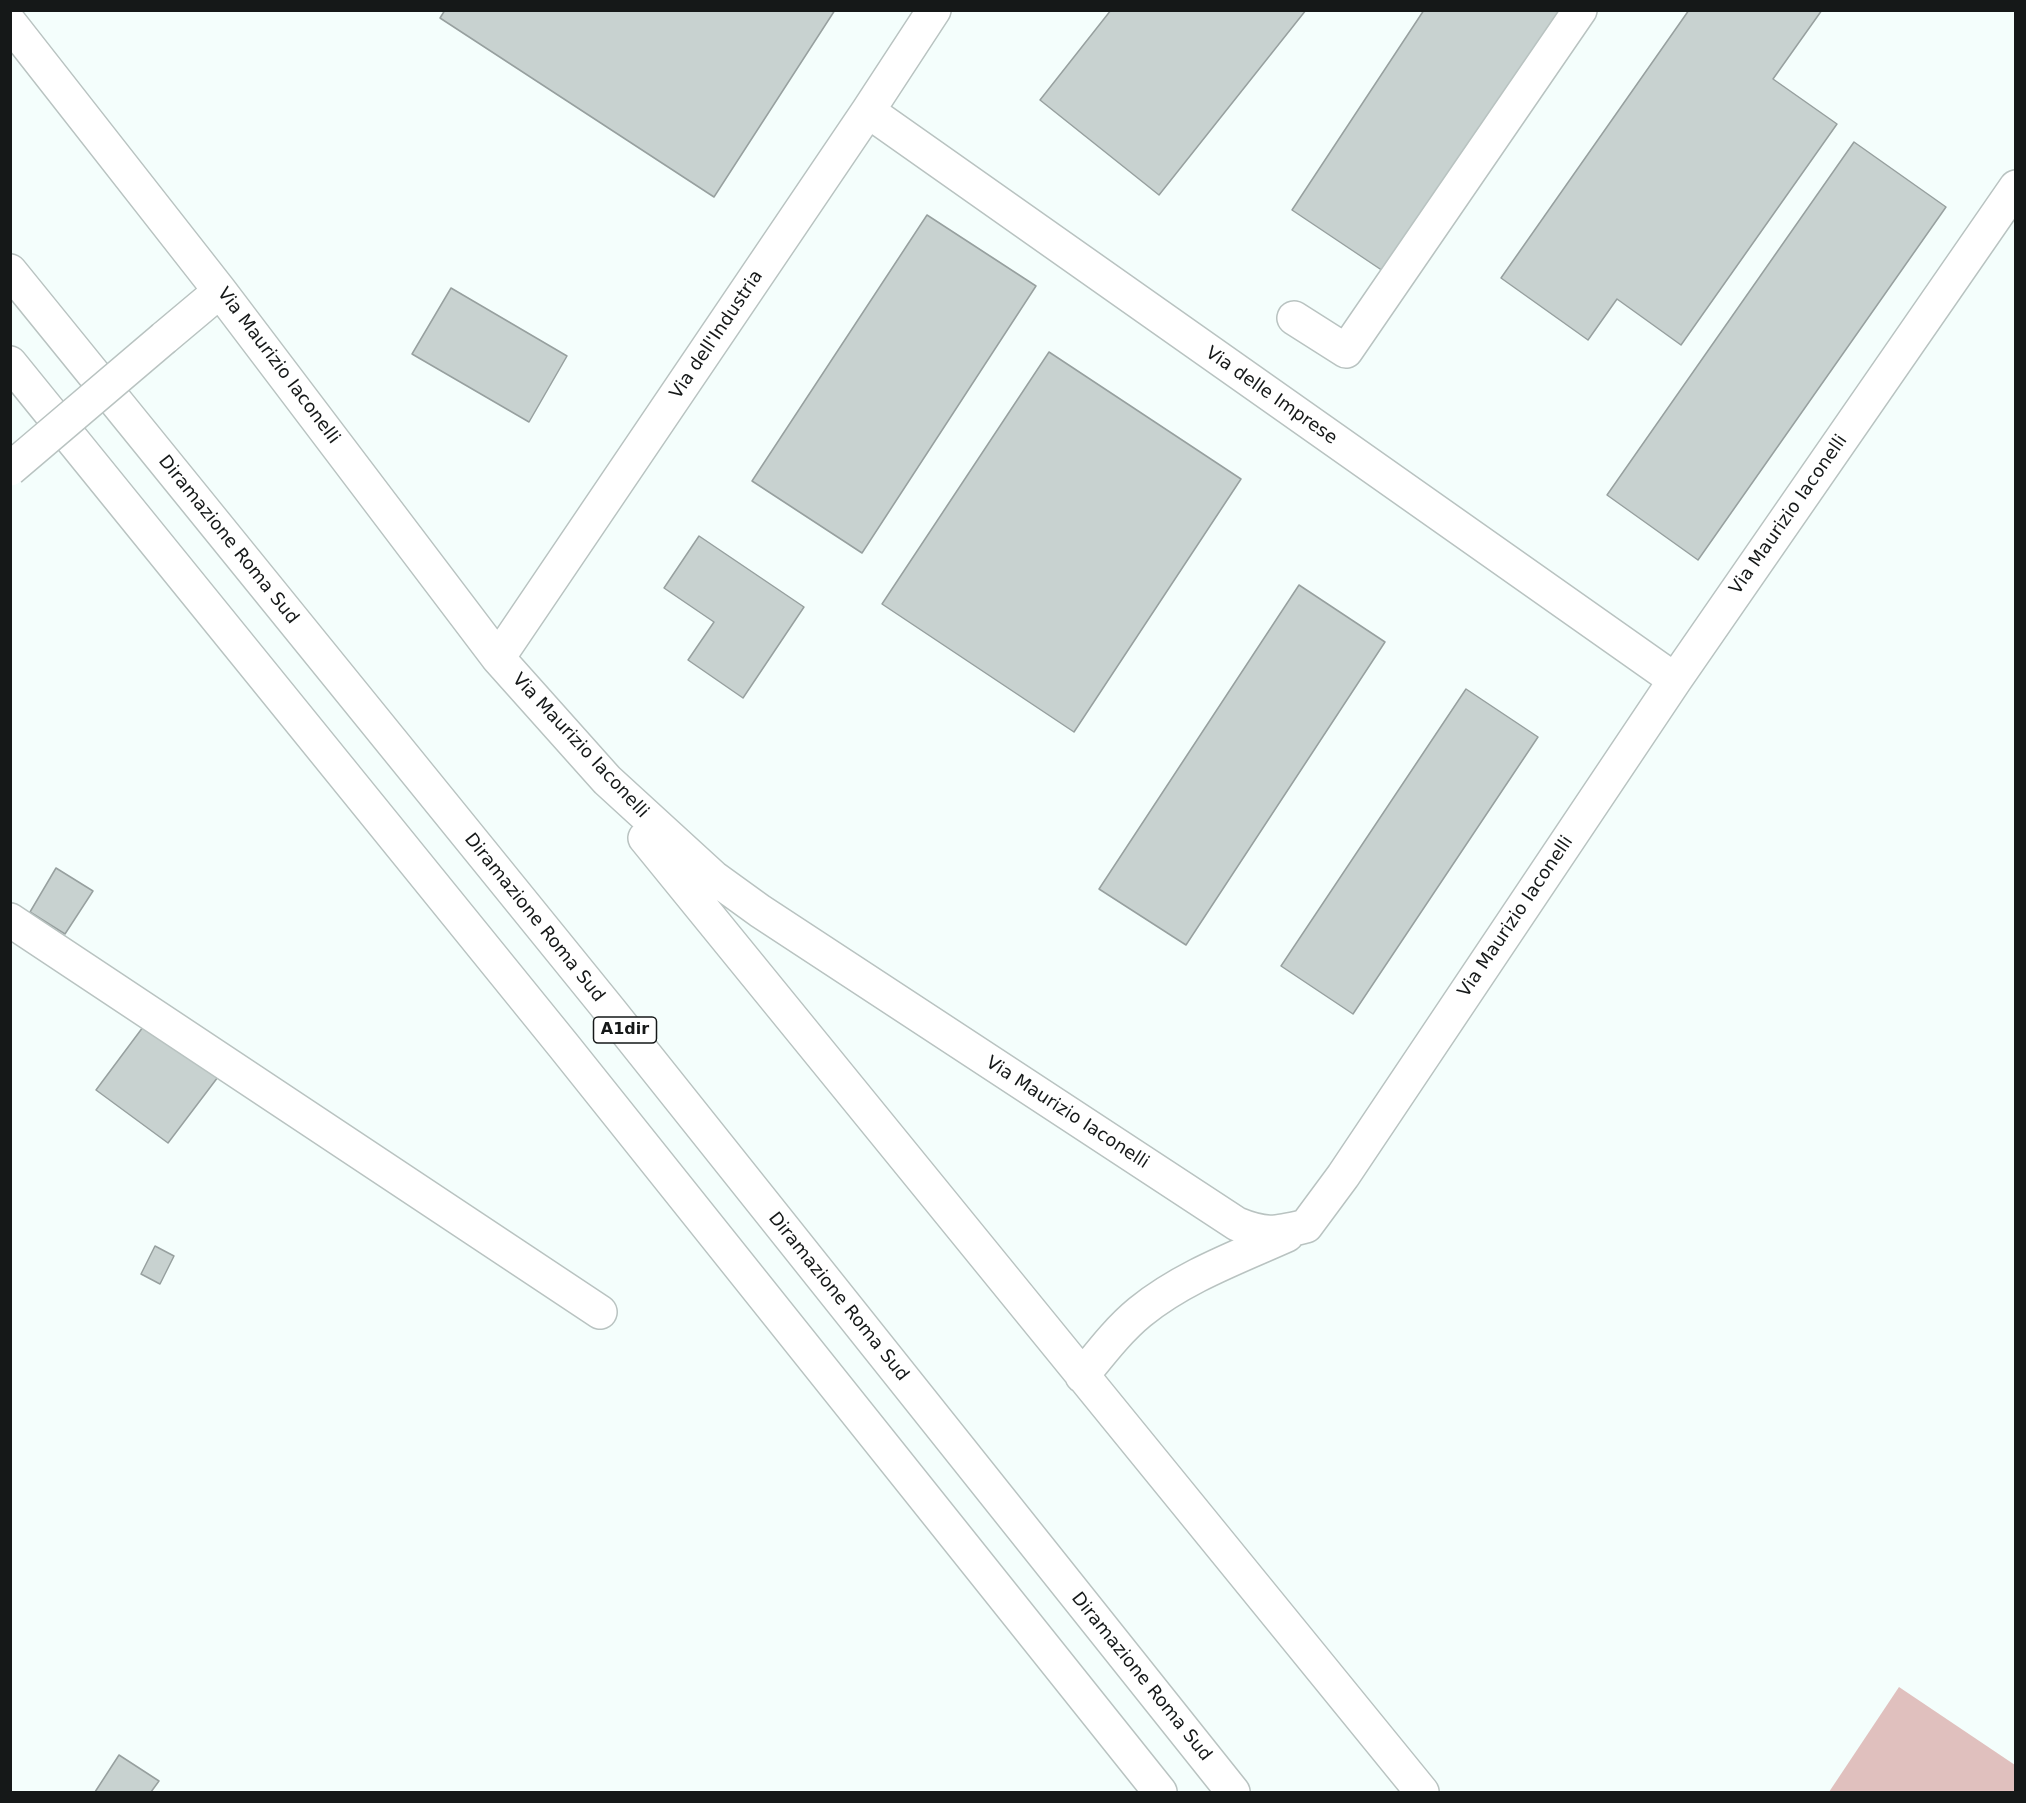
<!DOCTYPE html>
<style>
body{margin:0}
#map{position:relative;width:2026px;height:1803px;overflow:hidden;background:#f4fefc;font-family:"DejaVu Sans",sans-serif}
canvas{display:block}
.frame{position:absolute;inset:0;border:12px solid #151818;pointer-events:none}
</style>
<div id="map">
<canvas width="2026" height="1803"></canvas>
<div class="frame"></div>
</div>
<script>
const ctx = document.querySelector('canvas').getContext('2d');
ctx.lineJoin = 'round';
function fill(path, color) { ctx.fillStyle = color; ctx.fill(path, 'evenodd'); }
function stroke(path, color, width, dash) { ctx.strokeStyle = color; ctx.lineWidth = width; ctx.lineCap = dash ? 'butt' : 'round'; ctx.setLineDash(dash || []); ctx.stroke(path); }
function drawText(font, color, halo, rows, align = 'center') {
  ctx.font = font + ' "DejaVu Sans",sans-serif'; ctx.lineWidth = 5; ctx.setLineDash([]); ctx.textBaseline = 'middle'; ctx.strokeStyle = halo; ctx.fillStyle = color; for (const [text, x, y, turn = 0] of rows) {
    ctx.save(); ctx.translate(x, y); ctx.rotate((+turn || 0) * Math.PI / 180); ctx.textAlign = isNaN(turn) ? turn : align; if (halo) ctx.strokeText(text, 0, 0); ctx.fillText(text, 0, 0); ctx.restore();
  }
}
const green = new Path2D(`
 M 1899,1687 L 2015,1765 L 2015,1792 L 1829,1792 Z`);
const building = new Path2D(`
 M 445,10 L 835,10 L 714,197 L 440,18 Z
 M 1111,10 L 1306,10 L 1159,195 L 1040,100 Z
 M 1424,10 L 1560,10 L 1386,273 L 1292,210 Z
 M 1689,10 L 1822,10 L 1773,79 L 1837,124 L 1681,345 L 1617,299 L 1588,340 L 1501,278 Z
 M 1854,142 L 1946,207 L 1698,560 L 1607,495 Z
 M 927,215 L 1036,286 L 862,553 L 752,481 Z
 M 451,288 L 567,356 L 529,422 L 412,354 Z
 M 1049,352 L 1241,479 L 1074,732 L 882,604 Z
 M 699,536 L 804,607 L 743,698 L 688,660 L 714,622 L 664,588 Z
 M 1299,585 L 1385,642 L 1186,945 L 1099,889 Z
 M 1466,689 L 1538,737 L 1353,1014 L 1281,966 Z
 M 56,868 L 93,891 L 65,934 L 30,912 Z
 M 146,1023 L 218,1077 L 168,1143 L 96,1090 Z
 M 155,1246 L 174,1256 L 160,1284 L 141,1274 Z
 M 119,1755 L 159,1781 L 151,1792 L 95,1792 Z`);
const minor = new Path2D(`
 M 10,23 L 220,291 L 498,658 L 607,780 L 713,877 L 760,911 L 1237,1224 C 1266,1236 1276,1233 1306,1226 L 1343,1176 L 1675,680 L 2016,187
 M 868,111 L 1675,680
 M 1294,318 L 1346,351 L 1580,10
 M 164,338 L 220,291
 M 498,658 L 868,111 L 934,10
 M 645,838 L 1422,1792
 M 10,920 L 600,1312
 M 1082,1376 C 1100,1354 1118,1330 1140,1312 C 1183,1277 1238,1257 1287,1235`);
const highway = new Path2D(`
 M 10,271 L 611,1012 L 1233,1792
 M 10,363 L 563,1045 L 1160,1792`);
const minorBridge = new Path2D(`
 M 10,469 L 164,338`);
const shields = [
 [625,1030,63]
];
const shieldNames = [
 ["A1dir",625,1030]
];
const streetNames = [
 ["Via dell'Industria",717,335,-56],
 ["Via Maurizio Iaconelli",278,366,53],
 ["Via delle Imprese",1271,396,35],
 ["Via Maurizio Iaconelli",1789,515,-55],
 ["Diramazione Roma Sud",228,540,51],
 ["Via Maurizio Iaconelli",580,746,47],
 ["Via Maurizio Iaconelli",1516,917,-56],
 ["Diramazione Roma Sud",534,918,51],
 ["Via Maurizio Iaconelli",1067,1113,33],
 ["Diramazione Roma Sud",838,1297,51],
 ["Diramazione Roma Sud",1141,1677,51]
];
fill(green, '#e0c0be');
fill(building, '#c8d2d0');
stroke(building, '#97a09f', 1.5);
stroke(minor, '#b9c3c1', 36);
stroke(highway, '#b9c3c1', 36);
stroke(minor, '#fff', 33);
stroke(highway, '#fff', 33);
stroke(minorBridge, '#b9c3c1', 36, []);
stroke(minorBridge, '#fff', 33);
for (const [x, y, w] of shields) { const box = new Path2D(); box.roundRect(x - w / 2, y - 13, w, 26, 4.5); ctx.fillStyle = '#fff'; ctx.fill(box); stroke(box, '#151818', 1.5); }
drawText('bold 16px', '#151818', null, shieldNames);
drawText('18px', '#151818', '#fff', streetNames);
</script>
